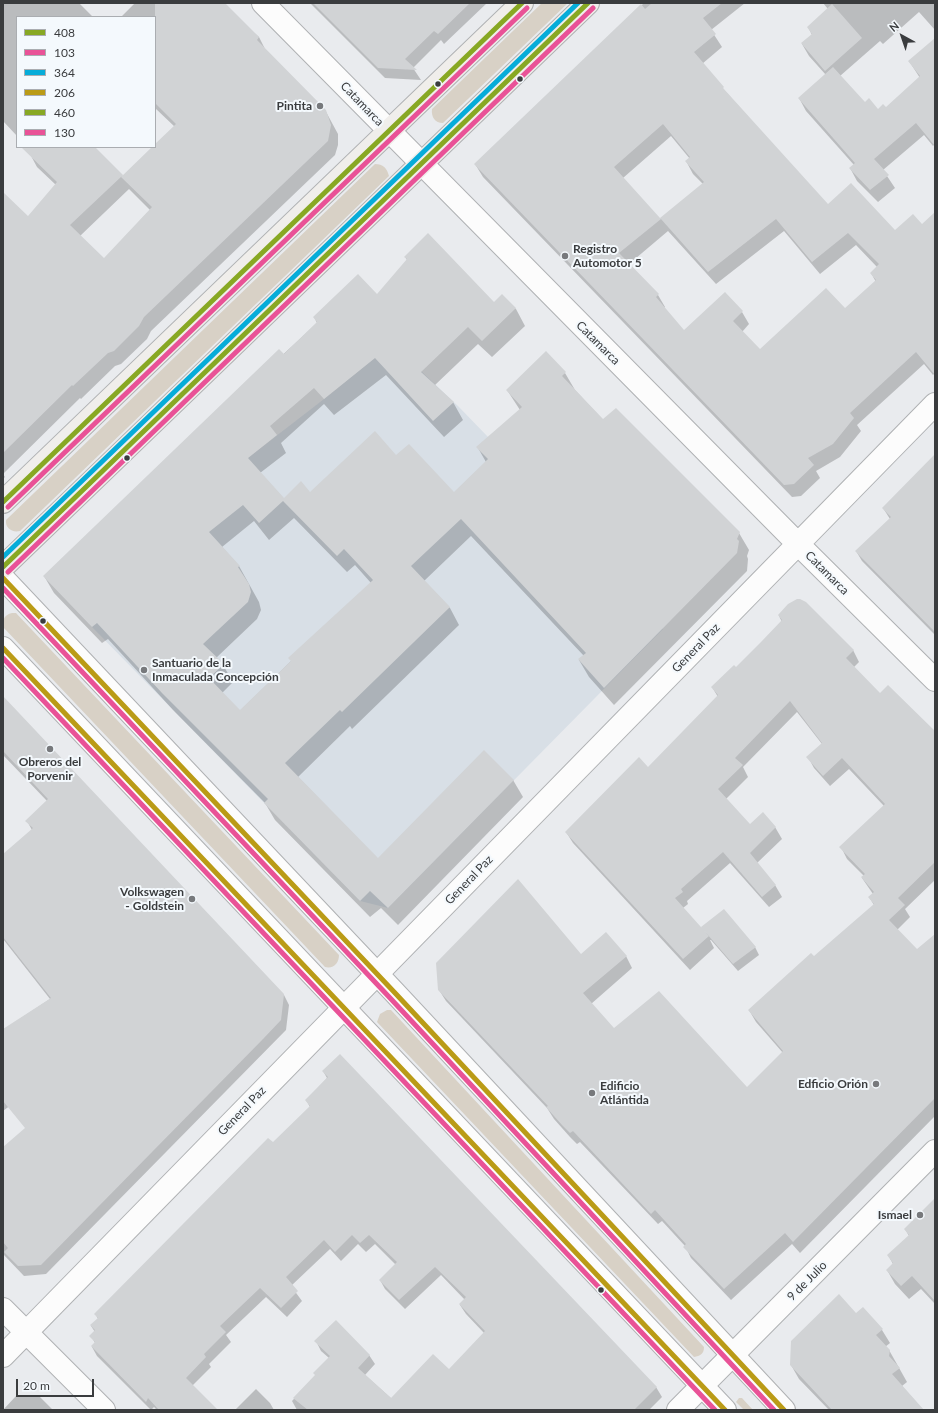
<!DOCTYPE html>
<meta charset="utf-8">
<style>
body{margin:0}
#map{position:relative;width:938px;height:1413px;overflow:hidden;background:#e9ebee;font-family:Lato,sans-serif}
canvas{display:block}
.frame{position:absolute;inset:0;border:4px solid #3a3c3e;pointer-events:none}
.legend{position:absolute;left:16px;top:16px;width:140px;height:132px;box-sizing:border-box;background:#f4f9fd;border:1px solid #aaadb1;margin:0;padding:5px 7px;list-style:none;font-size:12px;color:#3a3c3e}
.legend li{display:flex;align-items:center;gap:8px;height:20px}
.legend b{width:20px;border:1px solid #aaadb1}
.north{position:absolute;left:882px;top:16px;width:40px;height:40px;-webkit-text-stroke:3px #f4f9fd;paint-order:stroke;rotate:320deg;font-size:11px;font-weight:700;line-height:16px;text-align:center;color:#3a3c3e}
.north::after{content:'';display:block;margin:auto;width:14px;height:18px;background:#3a3c3e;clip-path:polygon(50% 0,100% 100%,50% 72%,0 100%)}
.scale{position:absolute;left:16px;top:1379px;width:78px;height:18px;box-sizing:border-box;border:2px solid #3a3c3e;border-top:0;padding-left:5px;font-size:12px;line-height:14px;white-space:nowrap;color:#3a3c3e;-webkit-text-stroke:3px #f4f9fd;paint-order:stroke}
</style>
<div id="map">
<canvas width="938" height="1413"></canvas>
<div class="frame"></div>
<ul class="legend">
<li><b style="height:5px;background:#88a823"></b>408</li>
<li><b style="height:5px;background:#e95297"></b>103</li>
<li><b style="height:5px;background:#06acd9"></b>364</li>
<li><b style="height:5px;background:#ba9b16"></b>206</li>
<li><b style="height:5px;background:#88a823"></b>460</li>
<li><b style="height:5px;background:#e95297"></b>130</li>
</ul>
<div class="north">N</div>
<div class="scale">20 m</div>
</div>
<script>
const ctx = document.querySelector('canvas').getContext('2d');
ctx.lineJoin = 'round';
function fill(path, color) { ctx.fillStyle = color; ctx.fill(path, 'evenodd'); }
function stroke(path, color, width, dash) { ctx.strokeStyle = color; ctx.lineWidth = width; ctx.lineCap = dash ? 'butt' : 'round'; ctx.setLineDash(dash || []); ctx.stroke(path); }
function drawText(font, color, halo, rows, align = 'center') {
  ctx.font = font + ' Lato,sans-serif'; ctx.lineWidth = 4; ctx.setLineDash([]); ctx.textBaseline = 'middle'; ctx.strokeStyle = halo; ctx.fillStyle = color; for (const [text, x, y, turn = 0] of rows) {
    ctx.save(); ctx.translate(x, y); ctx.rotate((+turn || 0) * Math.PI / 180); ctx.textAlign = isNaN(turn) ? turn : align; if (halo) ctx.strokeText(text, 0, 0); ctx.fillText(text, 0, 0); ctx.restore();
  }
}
const built = new Path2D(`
 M 394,342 L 421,371 L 459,407 L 488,437 L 644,607 L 663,629 L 388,908 L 360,901 L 92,627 L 69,596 L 324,399 Z`);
const green = new Path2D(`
 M 542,3 L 568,3 L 443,123 C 435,123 431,117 432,109 Z
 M 375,164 C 383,164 387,168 389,176 L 20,531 C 12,533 5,528 6,520 Z
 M 12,613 L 16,613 L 339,955 C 339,963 334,969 325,967 L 3,627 C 3,619 4,615 12,613 Z
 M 387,1010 L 391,1010 L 704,1347 C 704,1354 700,1356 694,1357 L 377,1022 L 380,1014 Z
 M 739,1398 L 742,1398 L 753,1410 L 744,1410 L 736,1402 Z`);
const shadow = new Path2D(`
 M 3,3 L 79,3 L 93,17 L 17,17 L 17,136 L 3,121 Z
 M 135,3 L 219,3 L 259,37 L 266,51 L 325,110 L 338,134 L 338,145 L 335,155 L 151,331 L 147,339 L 121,364 L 115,366 L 81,399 L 80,398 L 3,474 L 5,477 L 3,479 L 3,194 L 28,217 L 56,185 L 37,167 L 30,154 L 28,147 L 94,147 L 123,177 L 155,147 L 175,127 L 155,108 L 155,17 L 121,17 ZM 129,189 L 150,210 L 104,259 L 80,236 Z
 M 310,3 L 487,3 L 444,44 L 441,40 L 413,68 L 421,80 L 385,78 Z
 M 644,3 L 745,3 L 711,30 L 722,47 L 702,64 L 726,92 L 828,206 L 895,232 L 922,225 L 935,213 L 935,373 L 933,375 L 924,364 L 857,425 L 861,431 L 840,457 L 816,471 L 820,478 L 801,496 L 792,497 L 483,177 L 475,164 ZM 671,136 L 690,159 L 686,161 L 693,174 L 703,184 L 660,219 L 623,178 ZM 668,231 L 716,284 L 784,231 L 820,274 L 856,245 L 877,267 L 871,273 L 876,282 L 845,310 L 760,351 L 742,332 L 749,324 L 742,312 L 684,331 L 664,308 L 665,307 L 658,295 L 629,264 Z
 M 823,3 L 935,3 L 935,30 L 919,12 L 883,44 L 880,41 L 840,76 L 865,104 L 878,110 L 886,109 L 920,78 L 909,61 L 935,39 L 935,144 L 933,146 L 924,135 L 883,170 L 895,188 L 878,202 L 857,181 L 850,168 L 854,165 L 806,111 L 799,98 L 826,75 L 809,56 L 802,44 L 812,35 L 808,27 L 828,9 Z
 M 405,257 L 494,303 L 502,295 L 516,309 L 525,326 L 492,357 L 478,344 L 435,385 L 453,402 L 463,420 L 444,437 L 386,375 L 334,415 L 324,404 L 281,443 L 286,453 L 260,473 L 284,499 L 310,493 L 396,456 L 454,493 L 486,462 L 478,448 L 520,410 L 507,390 L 565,373 L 575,390 L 603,420 L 739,533 L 749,550 L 747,556 L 748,559 L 747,571 L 614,705 L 589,677 L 579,660 L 584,656 L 471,536 L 424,581 L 450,608 L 459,625 L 352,729 L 350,726 L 298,777 L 378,860 L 513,780 L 523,797 L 398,925 L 381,908 L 370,917 L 275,820 L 265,803 L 173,710 L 108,639 L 102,643 L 54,593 L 44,576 L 317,323 L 314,317 L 377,296 L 407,260 ZM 294,518 L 347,572 L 355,565 L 371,583 L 240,711 L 222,693 L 233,682 L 223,665 L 216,658 L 257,619 L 261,610 L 259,602 L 239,566 L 222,547 L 254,521 L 269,540 Z
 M 935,455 L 935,635 L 862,561 L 856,551 L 890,519 L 883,508 Z
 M 779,616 L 853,650 L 859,662 L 854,667 L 880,695 L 935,733 L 935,880 L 905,909 L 910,917 L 897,930 L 917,951 L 935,935 L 935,1116 L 800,1253 L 792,1244 L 731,1300 L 691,1258 L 685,1246 L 662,1221 L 658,1224 L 580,1142 L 577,1144 L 570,1137 L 554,1119 L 547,1108 L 446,1001 L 439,990 L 580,955 L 626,956 L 632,968 L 591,1004 L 614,1030 L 747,1088 L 783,1053 L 756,1022 L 749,1010 L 814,958 L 874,905 L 869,897 L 873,894 L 862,878 L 864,876 L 847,859 L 841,847 L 884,806 L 849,769 L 830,786 L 814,768 L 808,757 L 822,744 L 797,712 L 743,767 L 748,777 L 726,799 L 750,825 L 775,827 L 782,839 L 757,863 L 775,885 L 782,897 L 769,907 L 730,863 L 687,901 L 688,904 L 683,908 L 704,932 L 755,947 L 759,955 L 738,971 L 711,940 L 710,940 L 714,948 L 690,970 L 573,843 L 566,832 L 648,768 L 718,697 L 712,687 L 736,669 L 782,622 Z
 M 3,697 L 284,995 L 289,1005 L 286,1030 L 46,1274 L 24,1276 L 3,1254 L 3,1149 L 111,1050 L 100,1037 L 3,1111 L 3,1030 L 50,999 L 3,939 L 3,856 L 32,830 L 27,821 L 47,801 L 3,755 Z
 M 323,1071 L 656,1387 L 662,1397 L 649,1410 L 297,1410 L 292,1401 L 316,1375 L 329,1358 L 321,1351 L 316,1341 L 369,1355 L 375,1364 L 365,1375 L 392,1399 L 449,1370 L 484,1333 L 466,1314 L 460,1305 L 465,1300 L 441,1275 L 405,1309 L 385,1289 L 380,1280 L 396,1265 L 375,1244 L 366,1252 L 358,1244 L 341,1261 L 330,1249 L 291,1286 L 302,1301 L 287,1317 L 266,1297 L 226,1335 L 231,1342 L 209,1364 L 211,1367 L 168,1410 L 157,1410 L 154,1407 L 151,1410 L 97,1356 L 92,1347 L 95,1343 L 91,1336 L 95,1332 L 91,1326 L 98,1319 L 96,1315 L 310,1107 L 306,1100 L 327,1078 Z
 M 935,1200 L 935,1304 L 921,1289 L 909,1299 L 895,1284 L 887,1270 L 893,1264 L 888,1255 L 909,1236 L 905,1229 Z
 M 856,1315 L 882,1330 L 890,1343 L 885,1347 L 889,1350 L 907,1382 L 902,1386 L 923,1410 L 829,1410 L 799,1379 L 791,1365 Z
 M 256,1389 L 270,1403 L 274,1410 L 235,1410 Z
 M 38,1395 L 53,1410 L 3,1410 L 16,1396 Z`);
const building = new Path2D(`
 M 155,3 L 225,3 L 259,37 L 257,40 L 326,110 L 331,125 L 328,141 L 144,317 L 139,326 L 114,351 L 108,353 L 73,386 L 72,385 L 3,453 L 3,192 L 28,216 L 57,182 L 21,147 L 95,147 L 123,175 L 70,225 L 104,258 L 152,207 L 121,177 L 152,147 L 155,147 L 155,144 L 176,124 L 155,103 Z
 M 313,3 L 470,3 L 438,34 L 434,31 L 405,59 L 417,70 L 378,68 Z
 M 652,3 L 722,3 L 703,18 L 716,34 L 694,52 L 724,87 L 723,88 L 828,204 L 851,183 L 895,230 L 913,214 L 922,224 L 935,212 L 935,375 L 916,352 L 850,413 L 854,418 L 833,444 L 808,458 L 814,465 L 794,484 L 784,485 L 474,164 L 641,4 L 645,9 ZM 663,124 L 690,157 L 685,161 L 704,182 L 660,218 L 614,167 ZM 661,219 L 708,272 L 776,219 L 812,262 L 848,233 L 879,264 L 870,273 L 876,280 L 845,308 L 826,288 L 760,349 L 733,321 L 743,311 L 725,292 L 684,330 L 656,297 L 659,294 L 619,253 Z
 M 832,4 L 862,38 L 825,71 L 801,43 L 812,34 L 807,27 Z
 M 935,38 L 935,146 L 916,123 L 874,159 L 889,175 L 870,190 L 849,168 L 855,163 L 798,98 L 833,67 L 865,102 L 869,98 L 878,109 L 883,104 L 886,107 L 920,76 L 908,61 Z
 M 428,233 L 494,302 L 502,294 L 516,308 L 482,341 L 468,327 L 421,372 L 454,402 L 433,421 L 375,358 L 324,399 L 314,388 L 270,426 L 277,435 L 248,458 L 284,498 L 301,481 L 310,492 L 375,431 L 396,455 L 409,444 L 454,492 L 488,459 L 476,447 L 522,407 L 506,390 L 546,351 L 566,372 L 562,376 L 603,419 L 616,408 L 740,532 L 737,539 L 739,541 L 737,553 L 604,688 L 578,659 L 586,653 L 461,519 L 411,566 L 450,607 L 342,712 L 340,710 L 285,763 L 378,858 L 484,750 L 514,780 L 388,908 L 370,891 L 360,901 L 264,803 L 268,799 L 162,693 L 97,623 L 92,627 L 43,576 L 279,349 L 284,354 L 317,322 L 313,317 L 358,274 L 377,294 L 407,259 L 404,257 ZM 283,501 L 337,556 L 344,549 L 373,580 L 288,658 L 291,661 L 240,710 L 209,678 L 224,664 L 203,644 L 248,602 L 251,592 L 249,584 L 238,567 L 240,566 L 209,532 L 243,505 L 259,523 Z
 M 935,454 L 935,632 L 855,551 L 891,517 L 882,508 Z
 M 797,599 L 800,599 L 806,602 L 854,650 L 846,658 L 880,693 L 888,685 L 935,731 L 935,862 L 898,898 L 905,905 L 889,920 L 917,949 L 935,934 L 935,1098 L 793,1242 L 785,1233 L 724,1289 L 683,1247 L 686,1244 L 655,1210 L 651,1214 L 573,1131 L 570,1133 L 562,1125 L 546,1107 L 548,1106 L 438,990 L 436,963 L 518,879 L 581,954 L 606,932 L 627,956 L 583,993 L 614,1028 L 659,991 L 747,1087 L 783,1051 L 748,1010 L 811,953 L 814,956 L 874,904 L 868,897 L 874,892 L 861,877 L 865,874 L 839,847 L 885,804 L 842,758 L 823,776 L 806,757 L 822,743 L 790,701 L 735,758 L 743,765 L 718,789 L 750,824 L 763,812 L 776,827 L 750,853 L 776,885 L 762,897 L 723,852 L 681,889 L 683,892 L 675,898 L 709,936 L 683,959 L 565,832 L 639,757 L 648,767 L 718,695 L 711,687 L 734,665 L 736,667 L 761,642 L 782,620 L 778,615 L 788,604 Z
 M 3,696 L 284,994 L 281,1020 L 263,1039 L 41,1265 L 18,1266 L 4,1252 L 8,1248 L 3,1242 L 3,1147 L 25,1128 L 3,1101 L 3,1029 L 51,998 L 3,937 L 3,854 L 33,828 L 25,821 L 48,799 L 3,751 Z
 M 724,909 L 756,947 L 733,964 L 701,927 Z
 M 340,1054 L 657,1387 L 634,1410 L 308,1410 L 293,1398 L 315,1375 L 313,1373 L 330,1356 L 314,1341 L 336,1320 L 370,1355 L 358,1368 L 391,1398 L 433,1354 L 449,1369 L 485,1331 L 459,1304 L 466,1297 L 435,1267 L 399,1300 L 379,1280 L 397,1262 L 369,1235 L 360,1243 L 352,1235 L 335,1252 L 324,1240 L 286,1277 L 298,1291 L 281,1308 L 260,1288 L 220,1326 L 226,1332 L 204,1354 L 206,1357 L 186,1378 L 218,1410 L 159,1410 L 148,1398 L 146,1402 L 91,1346 L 95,1342 L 89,1336 L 95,1330 L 90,1325 L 98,1318 L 94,1314 L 268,1138 L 273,1142 L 310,1106 L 305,1100 L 328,1077 L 322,1071 Z
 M 935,1198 L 935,1301 L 912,1276 L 901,1286 L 886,1270 L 893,1263 L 887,1255 L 909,1235 L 904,1229 Z
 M 839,1294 L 856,1313 L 863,1307 L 883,1329 L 876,1335 L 890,1350 L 889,1356 L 900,1368 L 892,1374 L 924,1410 L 832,1410 L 790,1365 L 791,1341 Z`);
const minor = new Path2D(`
 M 263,3 L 798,544 L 935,680
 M 3,1309 L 104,1410
 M 3,1356 L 935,404
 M 678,1410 L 935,1151`);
const tertiary = new Path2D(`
 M 3,578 L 396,994 L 784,1410
 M 3,648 L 725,1410`);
const secondary = new Path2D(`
 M 3,502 L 522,3
 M 3,567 L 588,3`);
const bus1 = new Path2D(`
 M 3,567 L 588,3`);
const bus2 = new Path2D(`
 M 8,572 L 593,8
 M 3,588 L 391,999 L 774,1410
 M 3,658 L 715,1410`);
const bus3 = new Path2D(`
 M 3,557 L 578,3`);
const bus4 = new Path2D(`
 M 3,578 L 396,994 L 784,1410
 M 3,648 L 725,1410`);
const bus5 = new Path2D(`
 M 3,502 L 522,3`);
const bus6 = new Path2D(`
 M 8,507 L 527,8`);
const markers = [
 [520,79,3.5,"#3a3c3e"],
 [438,84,3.5,"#3a3c3e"],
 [320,106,4,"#77797c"],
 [565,256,4,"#77797c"],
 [127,458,3.5,"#3a3c3e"],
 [43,621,3.5,"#3a3c3e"],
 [144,670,4,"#77797c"],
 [50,749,4,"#77797c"],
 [192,899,4,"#77797c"],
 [876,1084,4,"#77797c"],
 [592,1093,4,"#77797c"],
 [920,1215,4,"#77797c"],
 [601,1290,3.5,"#3a3c3e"]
];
const streetNames = [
 ["Catamarca",362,104,46],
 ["Catamarca",598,343,45],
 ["Catamarca",827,573,45],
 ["General Paz",696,648,-46],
 ["General Paz",469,880,-46],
 ["General Paz",242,1111,-46],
 ["9 de Julio",807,1281,-45]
];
const poiNames = [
 ["Pintita",312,106],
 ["Registro",573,249,"left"],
 ["Automotor 5",573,263,"left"],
 ["Santuario de la",152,663,"left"],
 ["Inmaculada Concepción",152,677,"left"],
 ["Obreros del",50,762,"center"],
 ["Porvenir",50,776,"center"],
 ["Volkswagen",184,892],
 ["- Goldstein",184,906],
 ["Edficio Orión",868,1084],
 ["Edificio",600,1086,"left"],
 ["Atlántida",600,1100,"left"],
 ["Ismael",912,1215]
];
fill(built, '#d8dfe6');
fill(green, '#d8d1c6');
fill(shadow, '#0003');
fill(building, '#d1d3d5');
stroke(minor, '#afb1b3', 24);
stroke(tertiary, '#afb1b3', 24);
stroke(secondary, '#afb1b3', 24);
stroke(minor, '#fcfcfc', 22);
stroke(tertiary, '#fcfcfc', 22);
stroke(secondary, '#f0eeeb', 22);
stroke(bus1, '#88a823', 5);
stroke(bus2, '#e95297', 5);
stroke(bus3, '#06acd9', 5);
stroke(bus4, '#ba9b16', 5);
stroke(bus5, '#88a823', 5);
stroke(bus6, '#e95297', 5);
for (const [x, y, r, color] of markers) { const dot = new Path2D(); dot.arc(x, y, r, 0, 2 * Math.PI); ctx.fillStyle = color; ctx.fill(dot); stroke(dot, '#f4f9fd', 1.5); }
drawText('12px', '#3a3c3e', '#f4f9fd', streetNames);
drawText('bold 12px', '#3a3c3e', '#f4f9fd', poiNames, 'right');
</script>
